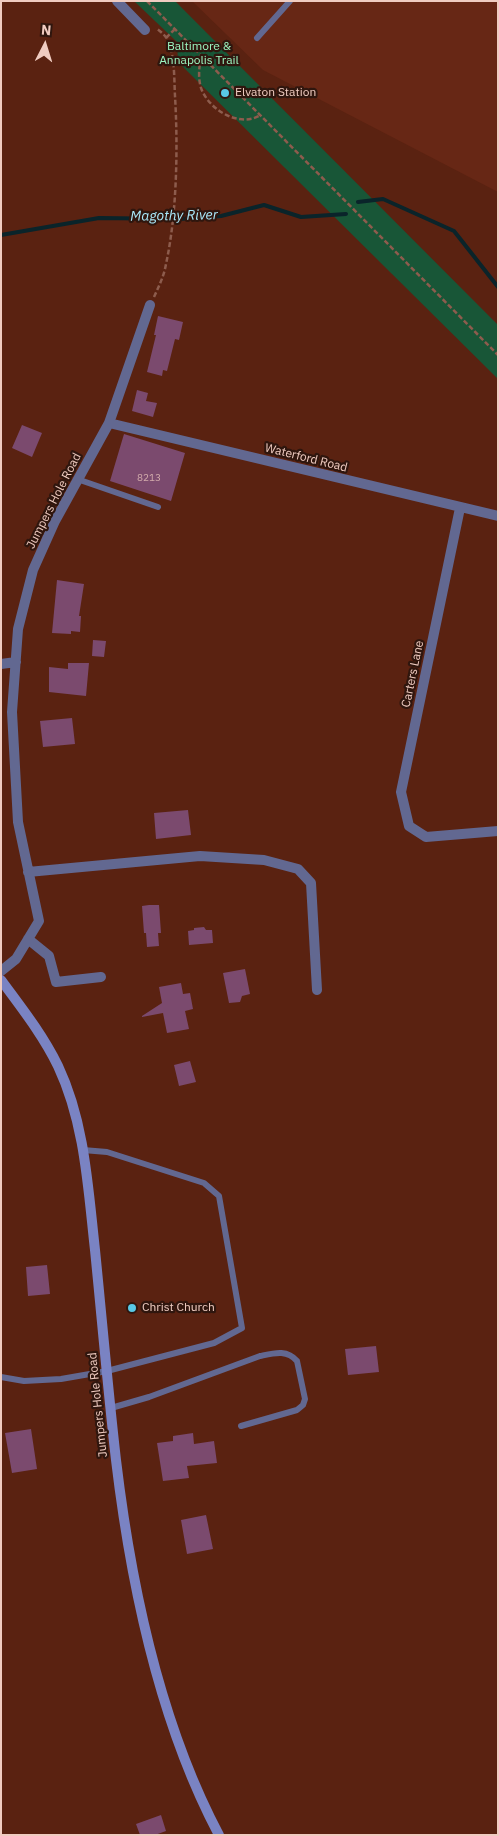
<!DOCTYPE html>
<style>
body{margin:0}
#map{position:relative;width:499px;height:1836px;overflow:hidden;background:#5a2211;font-family:"IBM Plex Sans",sans-serif}
canvas{display:block}
.frame{position:absolute;inset:0;border:2px solid #f0ccc1;pointer-events:none}
.north{position:absolute;left:20px;top:20px;width:50px;height:50px;-webkit-text-stroke:4px #2f160e;paint-order:stroke;rotate:5deg;font-size:14px;font-weight:700;line-height:20px;text-align:center;color:#f0ccc1}
.north::after{content:'';display:block;margin:auto;width:18px;height:22px;background:#f0ccc1;clip-path:polygon(50% 0,100% 100%,50% 72%,0 100%)}
</style>
<div id="map">
<canvas width="499" height="1836"></canvas>
<div class="frame"></div>
<div class="north">N</div>
</div>
<script>
const ctx = document.querySelector('canvas').getContext('2d');
ctx.lineJoin = 'round';
function fill(path, color) { ctx.fillStyle = color; ctx.fill(path, 'evenodd'); }
function stroke(path, color, width, dash) { ctx.strokeStyle = color; ctx.lineWidth = width; ctx.lineCap = dash ? 'butt' : 'round'; ctx.setLineDash(dash || []); ctx.stroke(path); }
function drawText(font, color, halo, rows, align = 'center') {
  ctx.font = font + ' "IBM Plex Sans",sans-serif'; ctx.lineWidth = 4.5; ctx.setLineDash([]); ctx.textBaseline = 'middle'; ctx.strokeStyle = halo; ctx.fillStyle = color; for (const [text, x, y, turn = 0] of rows) {
    ctx.save(); ctx.translate(x, y); ctx.rotate((+turn || 0) * Math.PI / 180); ctx.textAlign = isNaN(turn) ? turn : align; if (halo) ctx.strokeText(text, 0, 0); ctx.fillText(text, 0, 0); ctx.restore();
  }
}
const built = new Path2D(`
 M 192,1 L 498,1 L 498,192 L 263,70 Z`);
const green = new Path2D(`
 M 134,1 L 175,1 L 498,325 L 498,379 L 178,62 L 177,42 Z`);
const stream = new Path2D(`
 M 358,202 L 383,199 L 454,231 L 498,287
 M 1,235 L 99,218 L 179,219 L 221,216 L 264,205 L 301,217 L 346,214`);
const building = new Path2D(`
 M 158,316 L 183,322 L 179,340 L 175,339 L 167,371 L 163,370 L 162,376 L 147,372 L 156,335 L 154,335 Z
 M 137,390 L 148,393 L 146,401 L 157,403 L 153,417 L 132,411 Z
 M 22,425 L 42,433 L 32,457 L 12,448 Z
 M 124,434 L 185,453 L 171,501 L 110,481 Z
 M 57,580 L 84,584 L 79,616 L 81,616 L 80,632 L 71,631 L 71,634 L 52,633 Z
 M 93,640 L 106,641 L 104,657 L 92,656 Z
 M 68,663 L 89,663 L 86,696 L 49,692 L 49,667 L 68,669 Z
 M 72,718 L 75,744 L 43,747 L 40,721 Z
 M 188,810 L 191,835 L 156,839 L 154,813 Z
 M 149,905 L 159,905 L 161,933 L 158,933 L 159,946 L 147,947 L 146,933 L 144,933 L 142,906 Z
 M 204,927 L 206,930 L 212,930 L 213,943 L 189,945 L 188,931 L 194,930 L 194,928 Z
 M 245,969 L 250,994 L 242,996 L 240,1002 L 229,1003 L 223,973 Z
 M 181,983 L 183,994 L 190,993 L 193,1009 L 185,1011 L 189,1029 L 167,1033 L 163,1013 L 142,1017 L 142,1016 L 162,1003 L 159,987 Z
 M 190,1061 L 196,1082 L 179,1086 L 174,1065 Z
 M 47,1265 L 50,1294 L 28,1296 L 26,1267 Z
 M 376,1346 L 379,1372 L 348,1375 L 345,1349 Z
 M 31,1429 L 37,1469 L 12,1473 L 5,1433 Z
 M 193,1433 L 194,1444 L 214,1441 L 217,1463 L 187,1466 L 189,1478 L 163,1481 L 157,1443 L 173,1441 L 173,1436 Z
 M 206,1515 L 213,1549 L 187,1554 L 181,1520 Z
 M 161,1815 L 166,1831 L 155,1835 L 140,1835 L 136,1824 Z`);
const path = new Path2D(`
 M 147,1 L 498,355
 M 166,38 L 174,30
 M 201,57 C 199,67 198,78 201,88 C 209,110 238,127 259,116
 M 154,297 C 159,286 164,276 166,264 C 177,214 178,147 175,96 C 174,77 175,56 167,39 C 165,35 160,31 156,28`);
const lane = new Path2D(`
 M 257,38 L 290,1
 M 77,479 L 158,507
 M 1,1377 L 24,1381 L 61,1379 L 107,1371 L 214,1343 L 242,1328 L 219,1196 L 204,1183 L 107,1152 L 83,1150
 M 111,1408 L 149,1397 L 260,1356 C 274,1353 287,1349 297,1361 L 305,1399 L 303,1405 L 297,1410 L 241,1426`);
const street = new Path2D(`
 M 117,1 L 145,30
 M 109,423 L 498,516
 M 460,508 L 401,792 L 409,826 L 426,837 L 498,831
 M 1,664 L 16,662
 M 28,872 L 200,856 L 264,860 L 298,869 L 311,883 L 317,990
 M 28,939 L 49,956 L 56,982 L 101,977
 M 1,971 L 16,959 L 39,921 L 18,822 L 12,712 L 18,629 L 33,570 L 55,521 L 109,423 L 150,305`);
const secondary = new Path2D(`
 M 1,980 C 21,1007 43,1035 58,1066 C 85,1123 88,1188 95,1250 C 102,1320 108,1390 116,1460 C 131,1586 159,1722 219,1835`);
const markers = [
 [225,93,5,"#59c8e5"],
 [132,1308,5,"#59c8e5"]
];
const numberNames = [
 ["8213",149,478]
];
const parkNames = [
 ["Baltimore &",199,47],
 ["Annapolis Trail",199,61]
];
const poiNames = [
 ["Elvaton Station",235,93],
 ["Christ Church",142,1308]
];
const streetNames = [
 ["Waterford Road",306,458,14],
 ["Jumpers Hole Road",54,501,-63],
 ["Carters Lane",413,674,-78],
 ["Jumpers Hole Road",98,1405,-96]
];
const waterNames = [
 ["Magothy River",174,216,-1]
];
fill(built, '#672715');
fill(green, '#185637');
stroke(stream, '#0a242a', 4);
fill(building, '#7b4a6e');
stroke(path, '#8d5c4d', 2.5, [5, 2.5]);
stroke(lane, '#626891', 6);
stroke(street, '#626891', 10);
stroke(secondary, '#7a83c3', 10);
for (const [x, y, r, color] of markers) { const dot = new Path2D(); dot.arc(x, y, r, 0, 2 * Math.PI); ctx.fillStyle = color; ctx.fill(dot); stroke(dot, '#2f160e', 2); }
drawText('10px', '#d3acac', null, numberNames);
drawText('12px', '#9cf6c1', '#2f160e', parkNames);
drawText('12px', '#f0ccc1', '#2f160e', poiNames, 'left');
drawText('12px', '#f0ccc1', '#2f160e', streetNames);
drawText('italic 14px', '#aaeafc', '#2f160e', waterNames);
</script>
